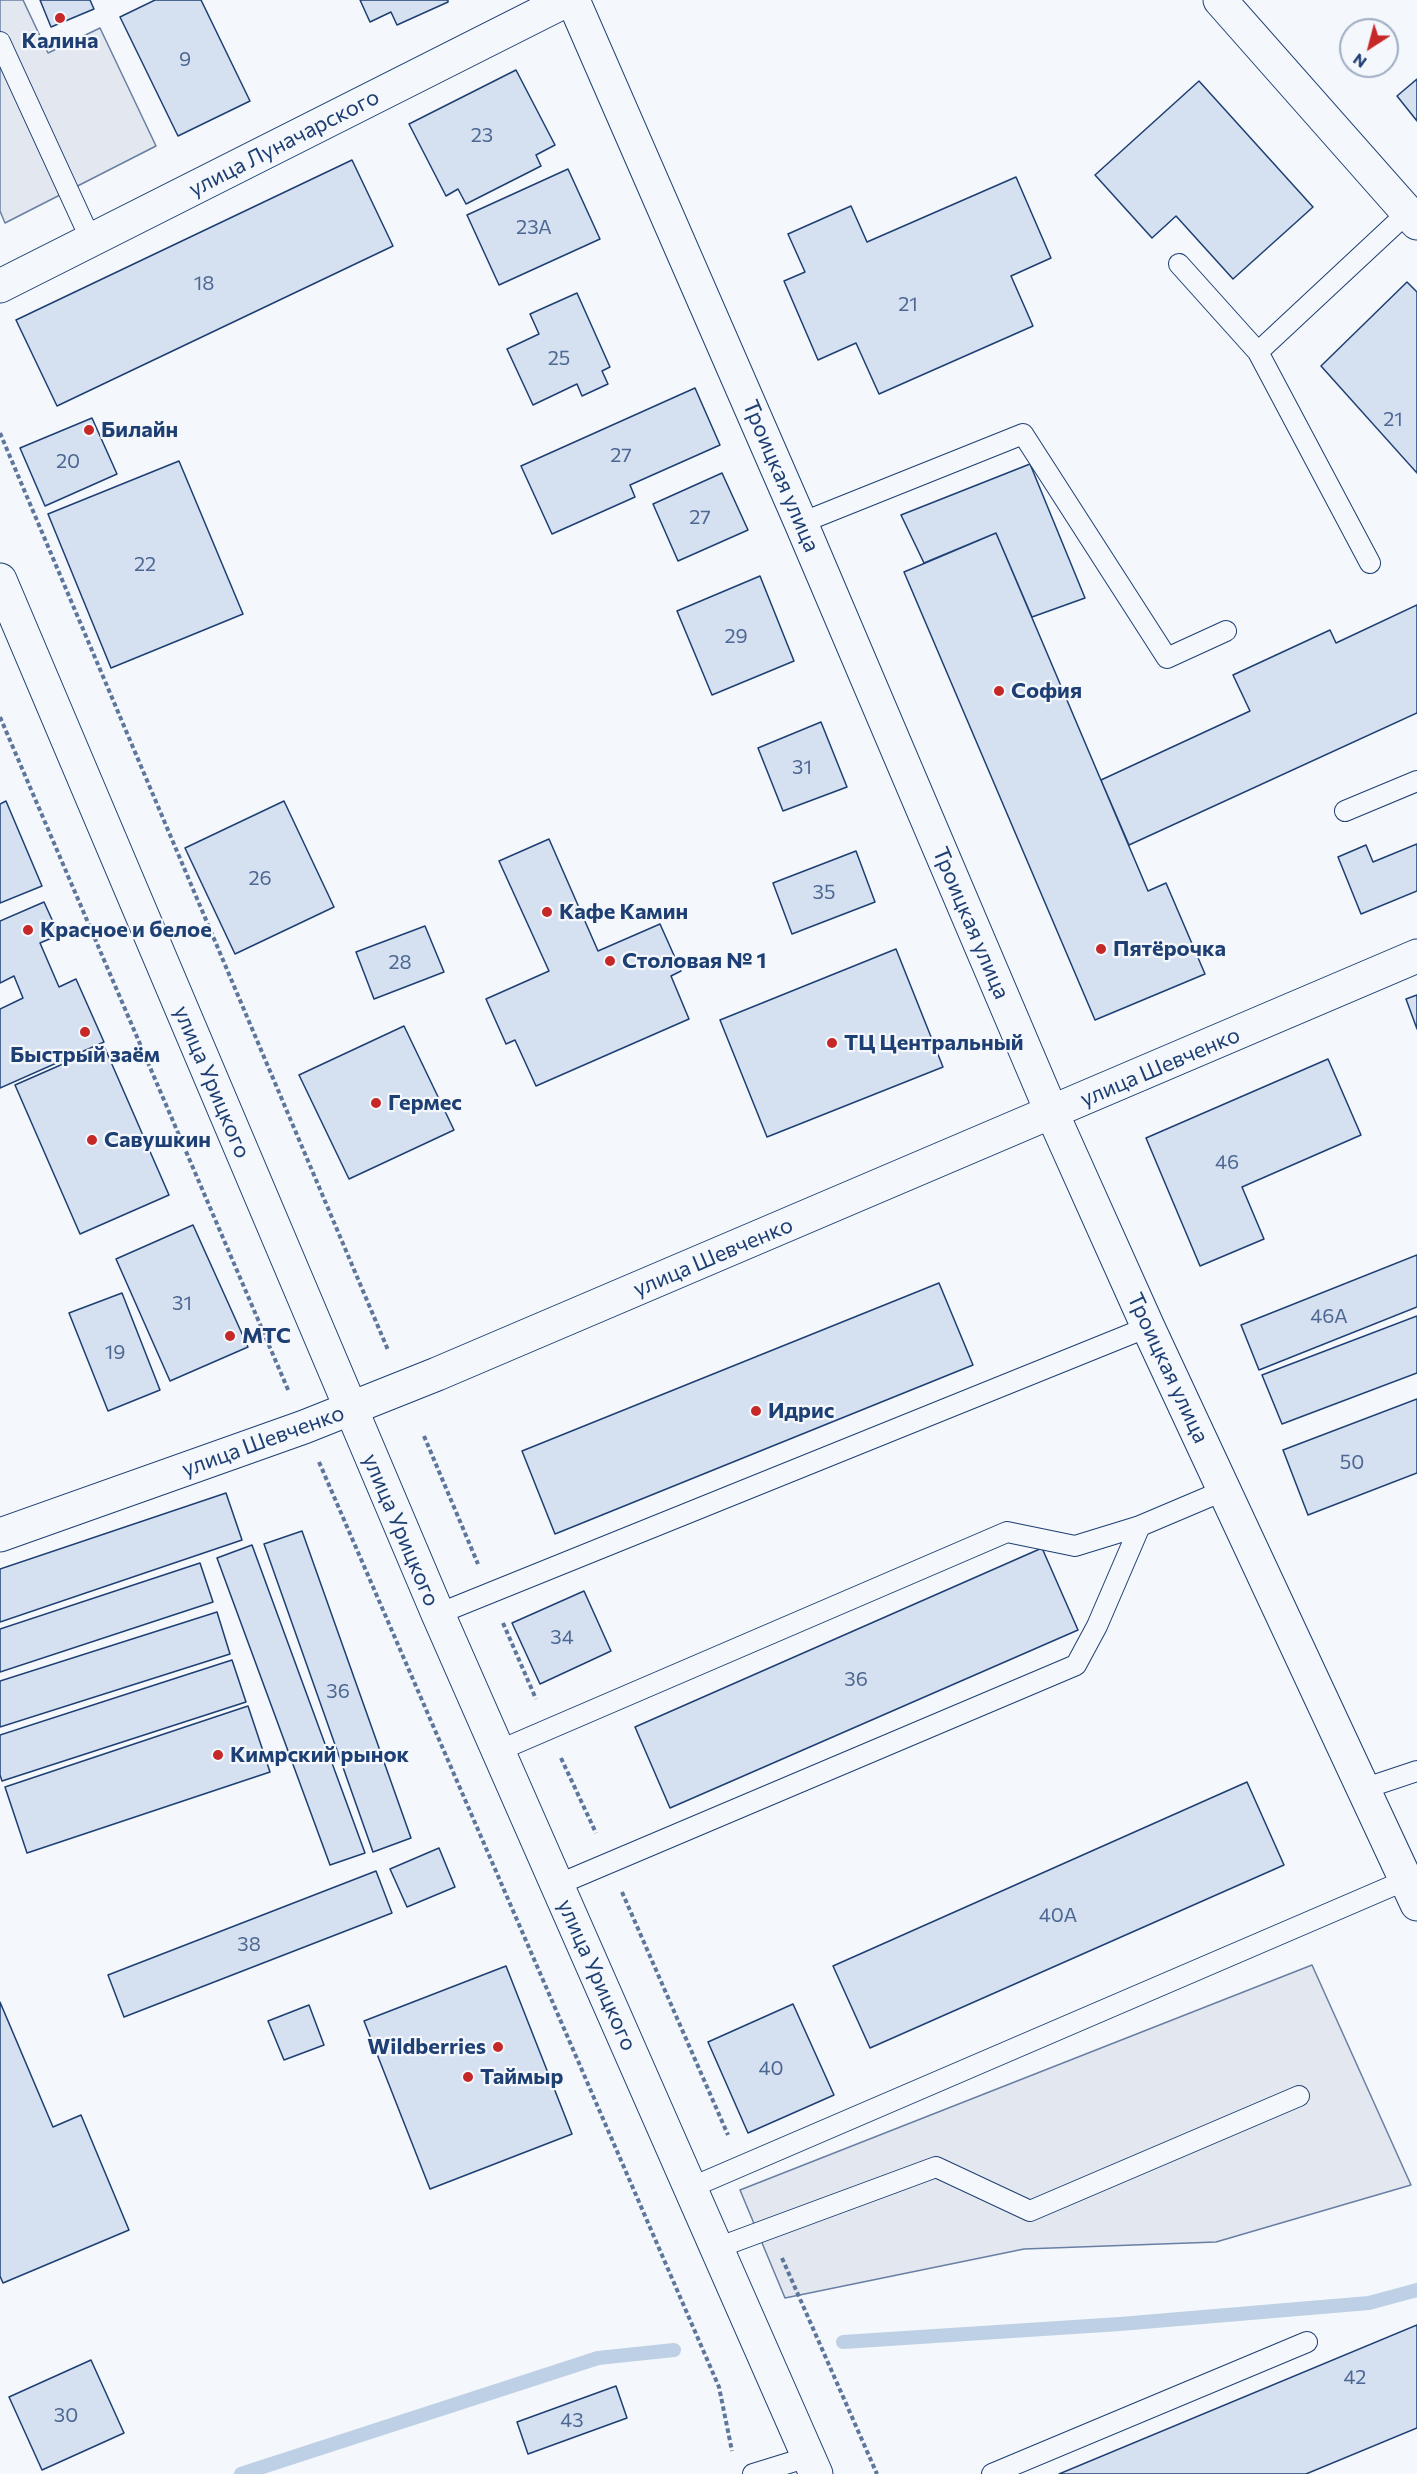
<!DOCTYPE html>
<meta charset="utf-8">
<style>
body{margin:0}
#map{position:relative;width:1417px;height:2474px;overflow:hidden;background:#f4f7fb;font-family:Commissioner,sans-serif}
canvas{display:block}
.north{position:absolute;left:1339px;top:18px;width:60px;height:60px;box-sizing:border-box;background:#f4f7fb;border:2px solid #9eadc5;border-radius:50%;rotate:216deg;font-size:16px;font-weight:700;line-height:24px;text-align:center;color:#1d3f73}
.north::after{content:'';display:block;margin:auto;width:21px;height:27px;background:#c62828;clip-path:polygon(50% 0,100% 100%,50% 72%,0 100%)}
</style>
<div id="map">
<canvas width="1417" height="2474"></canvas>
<div class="north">N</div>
</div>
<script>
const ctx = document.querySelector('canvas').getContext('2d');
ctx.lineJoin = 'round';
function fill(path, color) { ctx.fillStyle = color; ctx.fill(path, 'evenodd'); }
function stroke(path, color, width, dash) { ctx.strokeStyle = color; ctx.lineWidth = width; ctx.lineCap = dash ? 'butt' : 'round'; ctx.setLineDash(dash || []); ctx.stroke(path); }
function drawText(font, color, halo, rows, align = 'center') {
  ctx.font = font + ' Commissioner,sans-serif'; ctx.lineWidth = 4.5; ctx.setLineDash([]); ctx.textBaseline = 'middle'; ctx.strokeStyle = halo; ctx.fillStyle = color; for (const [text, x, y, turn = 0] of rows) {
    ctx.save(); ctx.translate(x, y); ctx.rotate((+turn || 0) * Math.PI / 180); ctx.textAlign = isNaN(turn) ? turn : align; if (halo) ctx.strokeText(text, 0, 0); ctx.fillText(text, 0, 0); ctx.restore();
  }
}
const parking = new Path2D(`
 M 0,0 L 23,0 L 48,53 L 100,28 L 156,146 L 5,223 L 0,211 Z
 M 1312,1965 L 1411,2185 L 1216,2242 L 1024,2249 L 785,2298 L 740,2190 Z`);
const stream = new Path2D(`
 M 843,2342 L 1120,2324 L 1369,2303 L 1417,2290
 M 241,2474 L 598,2358 L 674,2350`);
const building = new Path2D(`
 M 40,0 L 90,0 L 94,9 L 51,27 Z
 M 155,0 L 201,0 L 250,101 L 178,136 L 120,17 Z
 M 360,0 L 448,0 L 448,2 L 397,25 L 391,12 L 370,22 Z
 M 516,70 L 555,145 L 536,155 L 541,166 L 466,204 L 458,189 L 446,196 L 409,124 Z
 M 1417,79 L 1417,121 L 1397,96 Z
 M 1199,81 L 1313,207 L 1233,279 L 1176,216 L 1152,238 L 1095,175 Z
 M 352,160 L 393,246 L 57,406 L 16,320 Z
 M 568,169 L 600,239 L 499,285 L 467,215 Z
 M 1016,177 L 1051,258 L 1011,276 L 1033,326 L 879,394 L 856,343 L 818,360 L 784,281 L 805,272 L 788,234 L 851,206 L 867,242 Z
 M 1407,282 L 1417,292 L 1417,473 L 1321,366 Z
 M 577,293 L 610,367 L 602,371 L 608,384 L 582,396 L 577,384 L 533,405 L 507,349 L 539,334 L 530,314 Z
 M 695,388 L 720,445 L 630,485 L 635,497 L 552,534 L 521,466 Z
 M 92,418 L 117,474 L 45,506 L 20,448 Z
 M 179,461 L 243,614 L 111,668 L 48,514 Z
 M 1030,464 L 1085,598 L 1032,617 L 996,533 L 924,563 L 901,515 Z
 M 722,473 L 748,530 L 678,561 L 653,504 Z
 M 996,533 L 1148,891 L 1166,883 L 1205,974 L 1095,1020 L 904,572 Z
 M 760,576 L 794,661 L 712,695 L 677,611 Z
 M 1417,605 L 1417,713 L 1129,845 L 1101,780 L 1250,711 L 1233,675 L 1330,630 L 1336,643 Z
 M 821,722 L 847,787 L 783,811 L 758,748 Z
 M 6,801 L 42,886 L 0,903 L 0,804 Z
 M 284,801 L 334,907 L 235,954 L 185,848 Z
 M 549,839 L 598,951 L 660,924 L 681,971 L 671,976 L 689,1019 L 536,1086 L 515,1040 L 506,1044 L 486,999 L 549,971 L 499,861 Z
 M 1417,844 L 1417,891 L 1361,914 L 1338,857 L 1366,845 L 1373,862 Z
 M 856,851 L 875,902 L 792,934 L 773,883 Z
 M 44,902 L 59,935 L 40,943 L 59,987 L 76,979 L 104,1042 L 0,1088 L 0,1009 L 23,998 L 14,976 L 0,983 L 0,921 Z
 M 425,926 L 444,972 L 374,999 L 356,952 Z
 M 896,949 L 943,1067 L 767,1137 L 720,1020 Z
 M 1417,995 L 1417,1029 L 1406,999 Z
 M 404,1026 L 454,1130 L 349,1179 L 299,1075 Z
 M 104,1046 L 169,1195 L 80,1234 L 15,1085 Z
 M 1328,1059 L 1361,1135 L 1242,1187 L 1264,1239 L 1200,1266 L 1146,1138 Z
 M 193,1225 L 248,1347 L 170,1381 L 116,1259 Z
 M 1417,1255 L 1417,1307 L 1259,1370 L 1241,1325 Z
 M 939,1283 L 973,1365 L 555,1534 L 522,1451 Z
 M 122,1293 L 160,1390 L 108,1411 L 69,1313 Z
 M 1417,1316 L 1417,1373 L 1282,1424 L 1262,1375 Z
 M 1417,1399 L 1417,1473 L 1308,1515 L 1283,1450 Z
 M 226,1493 L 242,1540 L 0,1622 L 0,1569 Z
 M 302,1531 L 411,1838 L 373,1852 L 264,1544 Z
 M 252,1545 L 365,1853 L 330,1865 L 217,1558 Z
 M 1042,1548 L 1078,1630 L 670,1808 L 635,1727 Z
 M 200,1563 L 213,1602 L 0,1672 L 0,1629 Z
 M 584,1591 L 611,1651 L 540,1684 L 512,1623 Z
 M 217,1612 L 230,1654 L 0,1727 L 0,1681 Z
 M 232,1660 L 246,1702 L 2,1781 L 0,1775 L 0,1735 Z
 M 248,1706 L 270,1772 L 27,1853 L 5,1787 Z
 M 1247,1782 L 1284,1865 L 870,2048 L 833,1966 Z
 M 439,1848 L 455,1887 L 407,1907 L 390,1869 Z
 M 376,1871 L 392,1913 L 124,2017 L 108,1975 Z
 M 506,1966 L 572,2134 L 430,2189 L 364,2021 Z
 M 0,2002 L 53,2127 L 81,2115 L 129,2230 L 3,2283 L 0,2276 Z
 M 793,2004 L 834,2095 L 748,2133 L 708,2042 Z
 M 309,2005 L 324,2045 L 284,2060 L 268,2021 Z
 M 1417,2325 L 1417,2428 L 1306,2474 L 1059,2474 Z
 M 91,2360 L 124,2433 L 42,2470 L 9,2397 Z
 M 616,2386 L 627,2418 L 528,2454 L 517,2422 Z`);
const path = new Path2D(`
 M 0,433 L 388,1350
 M 0,717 L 289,1392
 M 424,1436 L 478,1564
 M 319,1462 L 719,2387 L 732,2451
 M 503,1623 L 536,1699
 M 561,1758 L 596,1833
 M 622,1892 L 728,2135
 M 782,2258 L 877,2474`);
const lane = new Path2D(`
 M 0,42 L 91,240
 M 1179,264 L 1258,352
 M 801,523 L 1023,434 L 1167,658 L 1226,631
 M 1370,563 L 1258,352 L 1407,213
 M 1345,811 L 1417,781
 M 438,1614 L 1148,1327
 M 498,1751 L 1007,1532 L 1075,1546 L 1140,1526
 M 1363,1789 L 1417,1771
 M 557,1885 L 1076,1665 L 1097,1626 L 1140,1526 L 1225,1490
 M 690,2188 L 1406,1880
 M 717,2248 L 936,2167 L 1030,2211 L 1299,2096
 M 753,2474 L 808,2457
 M 992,2474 L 1307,2342`);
const street = new Path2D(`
 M 573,0 L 801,523 L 1052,1113 L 1148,1327 L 1417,1904
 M 1220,0 L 1417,223
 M 0,286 L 567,0
 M 0,1535 L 304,1427 L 437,1374 L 1417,956`);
const primary = new Path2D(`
 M 0,580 L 438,1614 L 816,2474`);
const markers = [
 [60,18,6,"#c62828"],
 [89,430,6,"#c62828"],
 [999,691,6,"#c62828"],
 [547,912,6,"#c62828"],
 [28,930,6,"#c62828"],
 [1101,949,6,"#c62828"],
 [610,961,6,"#c62828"],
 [85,1032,6,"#c62828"],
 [832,1043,6,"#c62828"],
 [376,1103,6,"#c62828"],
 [92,1140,6,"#c62828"],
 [230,1336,6,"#c62828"],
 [756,1411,6,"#c62828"],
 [218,1755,6,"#c62828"],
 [498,2047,6,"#c62828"],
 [468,2077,6,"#c62828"]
];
const numberNames = [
 ["9",185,59],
 ["23",482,135],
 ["23А",534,227],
 ["18",204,283],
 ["21",908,304],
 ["25",559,358],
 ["21",1393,419],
 ["27",621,455],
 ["20",68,461],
 ["27",700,517],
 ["22",145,564],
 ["29",736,636],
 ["31",802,767],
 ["26",260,878],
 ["35",824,892],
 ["28",400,962],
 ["46",1227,1162],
 ["31",182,1303],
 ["46А",1329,1316],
 ["19",115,1352],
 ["50",1352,1462],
 ["34",562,1637],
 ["36",856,1679],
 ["36",338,1691],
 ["40А",1058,1915],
 ["38",249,1944],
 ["40",771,2068],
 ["42",1355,2377],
 ["30",66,2415],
 ["43",572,2420]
];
const poiNames = [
 ["Калина",60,41,"center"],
 ["Билайн",101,430],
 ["София",1011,691],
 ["Кафе Камин",559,912],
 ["Красное и белое",40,930],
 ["Пятёрочка",1113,949],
 ["Столовая № 1",622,961],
 ["ТЦ Центральный",844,1043],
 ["Быстрый заём",85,1055,"center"],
 ["Гермес",388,1103],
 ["Савушкин",104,1140],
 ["МТС",242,1336],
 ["Идрис",768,1411],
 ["Кимрский рынок",230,1755],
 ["Wildberries",486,2047,"right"],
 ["Таймыр",480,2077]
];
const streetNames = [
 ["улица Луначарского",284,143,-27],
 ["Троицкая улица",781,476,67],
 ["Троицкая улица",971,923,67],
 ["улица Шевченко",1160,1067,-23],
 ["улица Урицкого",212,1082,67],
 ["улица Шевченко",713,1257,-23],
 ["Троицкая улица",1168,1368,65],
 ["улица Шевченко",263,1441,-20],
 ["улица Урицкого",401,1530,67],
 ["улица Урицкого",597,1975,66]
];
fill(parking, '#e3e8f0');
stroke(parking, '#687fa3', 1.5);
stroke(stream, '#bed0e5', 14);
fill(building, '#d5e0f0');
stroke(building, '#1d3f73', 1.5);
stroke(lane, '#1d3f73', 22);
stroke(street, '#1d3f73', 35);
stroke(primary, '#1d3f73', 35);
stroke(path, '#5e769c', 4, [4.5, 3]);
stroke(lane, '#f4f7fb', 20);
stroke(street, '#f4f7fb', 33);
stroke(primary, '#f4f7fb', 33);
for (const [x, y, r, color] of markers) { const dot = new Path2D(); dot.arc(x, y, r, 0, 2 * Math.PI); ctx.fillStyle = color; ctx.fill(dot); stroke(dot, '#f4f7fb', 2); }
drawText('20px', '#4b6792', null, numberNames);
drawText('bold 22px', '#1d3f73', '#f4f7fb', poiNames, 'left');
drawText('22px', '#1d3f73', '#f4f7fb', streetNames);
</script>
